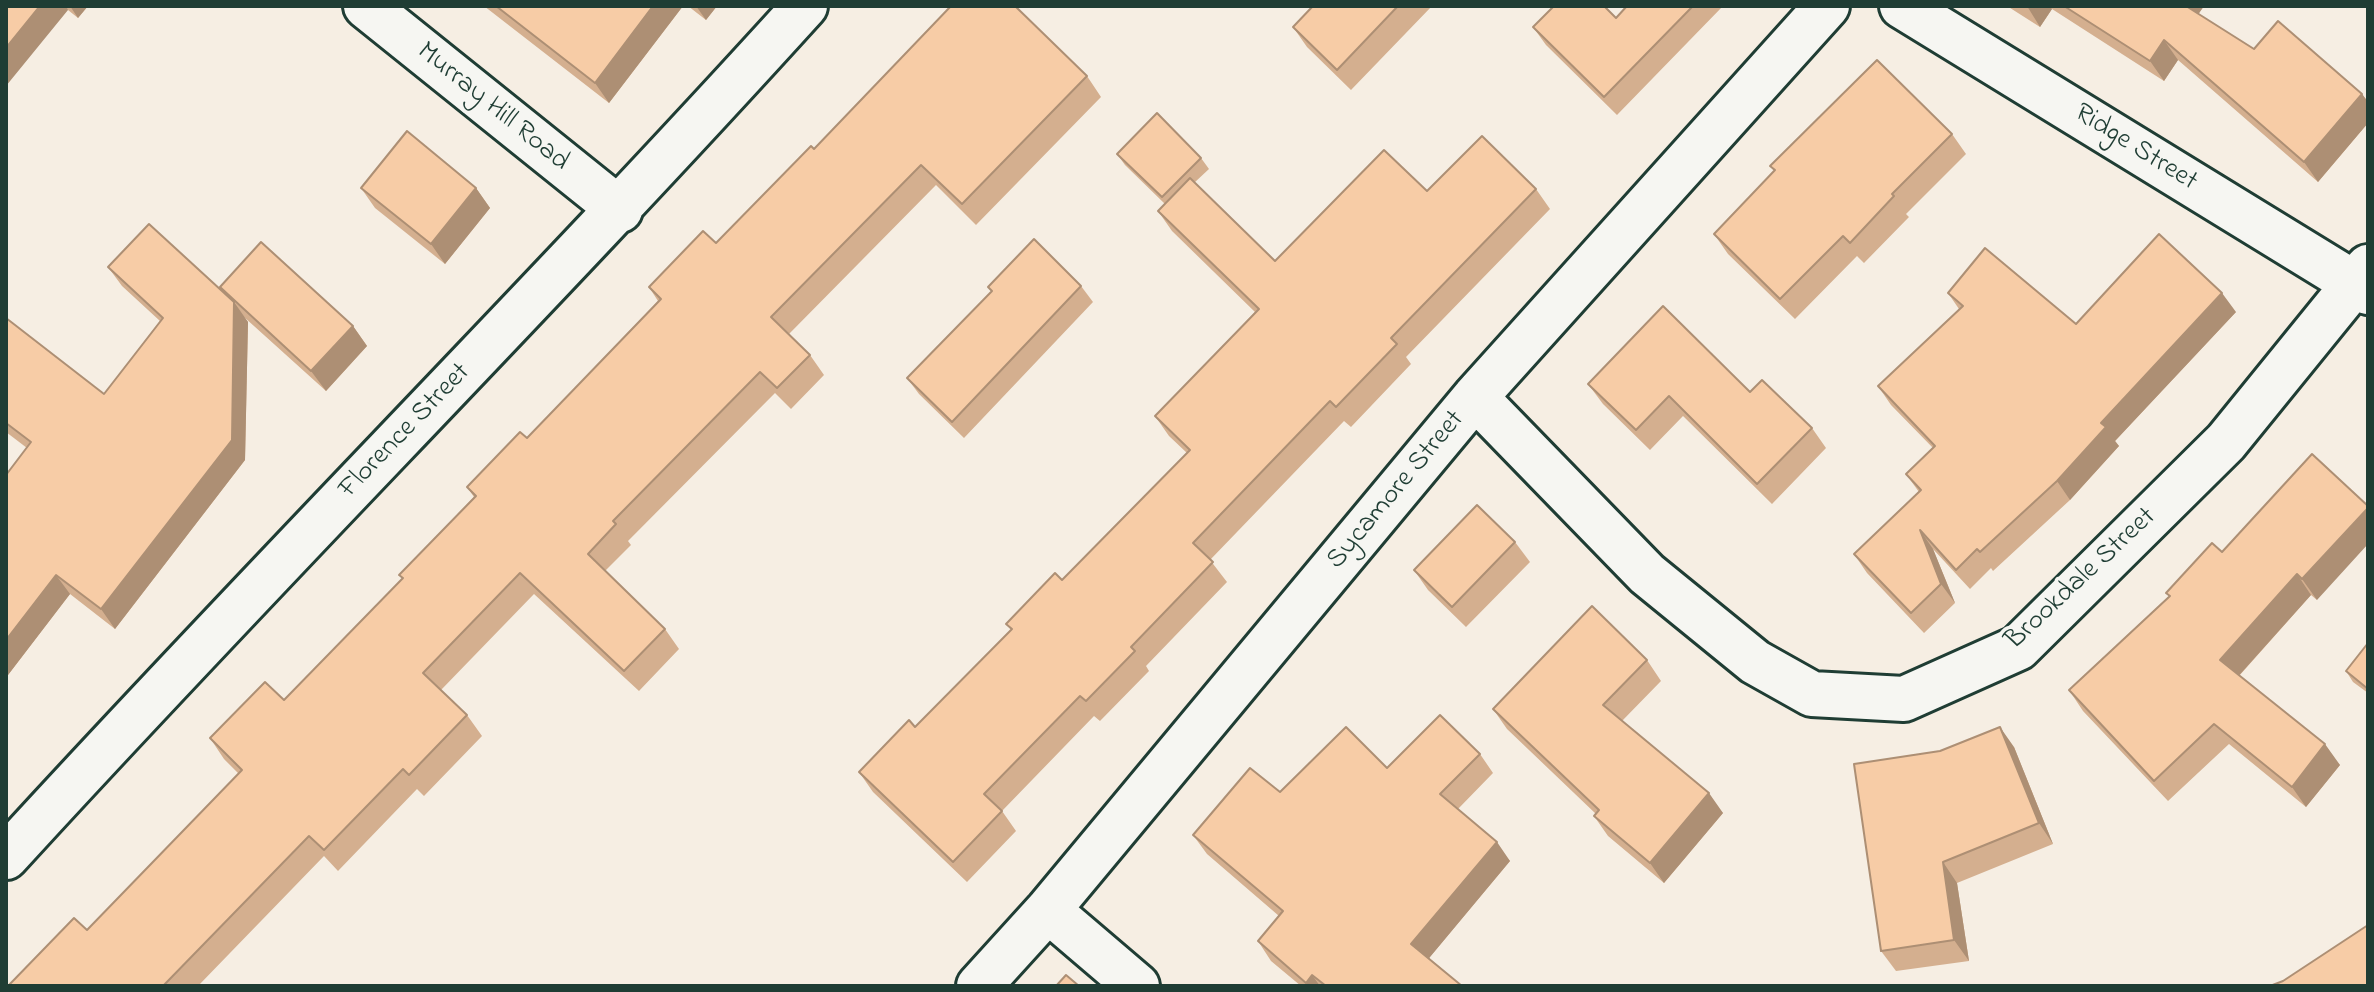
<!DOCTYPE html>
<style>
body{margin:0}
#map{position:relative;width:2374px;height:992px;overflow:hidden;background:#f6eee3;font-family:"Indie Flower",sans-serif}
canvas{display:block}
.frame{position:absolute;inset:0;border:8px solid #1f3d34;pointer-events:none}
</style>
<div id="map">
<canvas width="2374" height="992"></canvas>
<div class="frame"></div>
</div>
<script>
const ctx = document.querySelector('canvas').getContext('2d');
ctx.lineJoin = 'round';
function stroke(path, color, width, dash) { ctx.strokeStyle = color; ctx.lineWidth = width; ctx.lineCap = dash ? 'butt' : 'round'; ctx.setLineDash(dash || []); ctx.stroke(path); }
function fill(path, color) { ctx.fillStyle = color; ctx.fill(path, 'evenodd'); }
function drawText(font, color, halo, rows, align = 'center') {
  ctx.font = font + ' "Indie Flower",sans-serif'; ctx.lineWidth = 7; ctx.setLineDash([]); ctx.textBaseline = 'middle'; ctx.strokeStyle = halo; ctx.fillStyle = color; for (const [text, x, y, turn = 0] of rows) {
    ctx.save(); ctx.translate(x, y); ctx.rotate((+turn || 0) * Math.PI / 180); ctx.textAlign = isNaN(turn) ? turn : align; if (halo) ctx.strokeText(text, 0, 0); ctx.fillText(text, 0, 0); ctx.restore();
  }
}
const street = new Path2D(`
 M 366,6 L 620,210
 M 1902,6 L 2368,292
 M 1475,397 L 1647,574 L 1755,662 L 1812,694 L 1904,699 L 2018,648 L 2226,442 L 2368,267
 M 6,857 C 268,570 544,294 805,6
 M 1048,910 L 1137,986
 M 979,986 L 1048,910 L 1475,397 L 1827,6`);
const wall = new Path2D(`
 M 6,6 L 88,6 L 78,18 L 68,10 Z
 M 484,6 L 683,6 L 609,103 Z
 M 688,6 L 717,6 L 706,20 Z
 M 1313,6 L 1432,6 L 1351,90 L 1307,47 L 1293,27 Z
 M 1627,6 L 1723,6 L 1617,115 L 1546,45 L 1533,27 L 1616,18 Z
 M 2007,6 L 2204,6 L 2198,14 L 2254,49 L 2362,94 L 2368,102 L 2368,123 L 2318,182 L 2178,60 L 2164,81 L 2052,9 L 2040,27 Z
 M 1087,76 L 1101,97 L 976,225 L 936,185 L 789,334 L 810,355 L 824,375 L 791,409 L 775,393 L 628,541 L 631,545 L 605,571 L 665,629 L 679,649 L 639,691 L 534,594 L 441,690 L 467,715 L 482,736 L 424,796 L 417,789 L 338,871 L 324,856 L 198,986 L 8,986 L 87,930 L 239,774 L 224,759 L 210,738 L 284,700 L 402,579 L 399,575 L 474,497 L 467,487 L 527,438 L 658,301 L 649,287 L 716,243 L 814,149 Z
 M 1952,134 L 1966,154 L 1906,214 L 1909,217 L 1864,263 L 1857,256 L 1795,319 L 1728,254 L 1714,234 L 1774,171 L 1770,166 Z
 M 1117,154 L 1201,158 L 1209,169 L 1194,183 L 1275,261 L 1427,191 L 1536,189 L 1550,209 L 1406,357 L 1411,364 L 1351,427 L 1344,421 L 1210,560 L 1227,582 L 1146,666 L 1149,671 L 1100,721 L 1094,716 L 1002,811 L 1016,831 L 967,882 L 873,792 L 859,772 L 915,727 L 1011,630 L 1006,624 L 1062,580 L 1187,453 L 1169,436 L 1155,416 L 1255,312 L 1172,231 L 1158,211 L 1165,204 L 1125,165 Z
 M 361,188 L 476,188 L 490,208 L 445,264 L 375,208 Z
 M 108,267 L 224,293 L 220,287 L 353,326 L 367,346 L 326,391 L 244,317 L 248,322 L 245,460 L 115,629 L 70,594 L 8,675 L 6,673 L 6,475 L 27,448 L 6,432 L 6,318 L 104,394 L 160,321 L 122,286 Z
 M 1081,286 L 1093,302 L 964,438 L 919,394 L 907,378 L 992,292 L 988,287 Z
 M 1948,293 L 2076,324 L 2236,312 L 2115,441 L 2119,446 L 2070,500 L 1993,571 L 1991,568 L 1970,589 L 1933,549 L 1955,603 L 1924,633 L 1867,573 L 1854,554 L 1919,492 L 1906,474 L 1933,448 L 1891,405 L 1878,386 L 1959,309 Z
 M 1588,384 L 1750,392 L 1812,428 L 1826,448 L 1772,504 L 1683,416 L 1650,450 L 1603,404 Z
 M 2312,454 L 2317,600 L 2311,595 L 2239,676 L 2340,765 L 2306,807 L 2229,744 L 2168,801 L 2083,711 L 2069,690 L 2169,596 L 2166,593 L 2222,552 Z
 M 1515,542 L 1530,562 L 1466,627 L 1428,590 L 1414,570 Z
 M 2368,643 L 2368,693 L 2353,682 L 2346,671 Z
 M 1647,660 L 1661,681 L 1622,721 L 1723,813 L 1664,883 L 1608,836 L 1594,816 L 1596,814 L 1507,729 L 1493,709 Z
 M 2014,747 L 2053,844 L 1957,883 L 1969,961 L 1896,971 L 1881,951 Z
 M 1480,754 L 1493,773 L 1458,809 L 1510,861 L 1429,958 L 1462,986 L 1301,986 L 1271,961 L 1258,941 L 1279,916 L 1207,854 L 1193,835 L 1280,792 L 1387,768 Z`);
const shadedWall = new Path2D(`
 M 40,6 L 66,6 L 68,10 L 6,86 L 6,48 Z
 M 70,6 L 88,6 L 78,18 Z
 M 653,6 L 683,6 L 609,103 L 595,83 Z
 M 696,6 L 717,6 L 706,20 Z
 M 2027,6 L 2049,6 L 2052,9 L 2040,27 Z
 M 2182,6 L 2204,6 L 2193,22 Z
 M 2164,40 L 2178,60 L 2164,81 L 2150,61 Z
 M 2362,94 L 2368,102 L 2368,123 L 2318,182 L 2304,162 Z
 M 476,188 L 490,208 L 445,264 L 431,244 Z
 M 2222,293 L 2236,312 L 2115,441 L 2119,446 L 2070,500 L 2057,481 L 2101,423 Z
 M 234,302 L 248,322 L 245,460 L 115,629 L 101,609 Z
 M 353,326 L 367,346 L 326,391 L 311,371 Z
 M 2368,508 L 2368,544 L 2317,600 L 2302,579 Z
 M 1920,530 L 1933,549 L 1955,603 L 1941,584 Z
 M 2297,574 L 2311,595 L 2234,681 L 2220,660 Z
 M 56,575 L 70,594 L 8,675 L 6,672 L 6,640 Z
 M 2000,727 L 2014,747 L 2053,844 L 2039,823 Z
 M 2325,744 L 2340,765 L 2306,807 L 2292,787 Z
 M 1709,793 L 1723,813 L 1664,883 L 1650,863 Z
 M 1497,842 L 1510,861 L 1425,963 L 1411,944 Z
 M 1943,862 L 1957,883 L 1969,961 L 1954,940 Z
 M 1312,975 L 1320,986 L 1308,986 L 1306,983 Z`);
const building = new Path2D(`
 M 6,6 L 40,6 L 6,48 Z
 M 496,6 L 653,6 L 595,83 Z
 M 951,6 L 1015,6 L 1087,76 L 962,204 L 921,165 L 771,317 L 810,355 L 777,388 L 760,372 L 613,521 L 616,524 L 588,554 L 665,629 L 624,671 L 520,573 L 423,673 L 467,715 L 409,775 L 403,769 L 324,850 L 309,836 L 163,986 L 8,986 L 74,918 L 87,930 L 242,770 L 210,738 L 265,682 L 284,700 L 403,578 L 399,575 L 476,496 L 467,487 L 520,432 L 527,438 L 661,299 L 649,287 L 703,231 L 716,243 L 811,146 L 814,149 Z
 M 1313,6 L 1398,6 L 1337,70 L 1293,27 Z
 M 1554,6 L 1604,6 L 1616,18 L 1627,6 L 1693,6 L 1604,97 L 1533,27 Z
 M 2064,6 L 2186,6 L 2254,49 L 2278,21 L 2362,94 L 2304,162 L 2164,40 L 2150,61 Z
 M 1877,60 L 1952,134 L 1892,194 L 1894,196 L 1850,243 L 1843,236 L 1780,299 L 1714,234 L 1775,170 L 1770,166 Z
 M 1157,113 L 1201,158 L 1162,197 L 1117,154 Z
 M 407,131 L 476,188 L 431,244 L 361,188 Z
 M 1482,136 L 1536,189 L 1391,338 L 1397,344 L 1336,407 L 1330,401 L 1193,543 L 1213,562 L 1131,647 L 1135,651 L 1086,701 L 1080,696 L 984,794 L 1002,811 L 953,862 L 859,772 L 909,720 L 915,727 L 1012,629 L 1006,624 L 1055,573 L 1062,580 L 1190,450 L 1155,416 L 1259,309 L 1158,211 L 1190,178 L 1275,261 L 1384,150 L 1427,191 Z
 M 149,224 L 234,302 L 232,440 L 101,609 L 56,575 L 6,640 L 6,475 L 31,442 L 6,423 L 6,318 L 104,394 L 163,318 L 108,267 Z
 M 2159,234 L 2222,293 L 2101,423 L 2106,427 L 2057,481 L 1980,552 L 1977,549 L 1956,570 L 1920,530 L 1941,584 L 1911,613 L 1854,554 L 1921,490 L 1906,474 L 1935,446 L 1878,386 L 1963,306 L 1948,293 L 1985,248 L 2076,324 Z
 M 1034,239 L 1081,286 L 952,422 L 907,378 L 992,291 L 988,287 Z
 M 261,242 L 353,326 L 311,371 L 220,287 Z
 M 1663,306 L 1750,392 L 1762,380 L 1812,428 L 1757,484 L 1669,396 L 1636,430 L 1588,384 Z
 M 2312,454 L 2368,506 L 2368,508 L 2302,579 L 2297,574 L 2220,660 L 2325,744 L 2292,787 L 2214,724 L 2154,781 L 2069,690 L 2170,596 L 2166,593 L 2212,543 L 2222,552 Z
 M 1477,505 L 1515,542 L 1452,607 L 1414,570 Z
 M 1592,606 L 1647,660 L 1603,705 L 1709,793 L 1650,863 L 1594,816 L 1599,810 L 1493,709 Z
 M 2368,643 L 2368,689 L 2346,671 Z
 M 1440,715 L 1480,754 L 1440,794 L 1497,842 L 1411,944 L 1462,986 L 1326,986 L 1312,975 L 1306,983 L 1258,941 L 1283,911 L 1193,835 L 1250,768 L 1280,792 L 1346,727 L 1387,768 Z
 M 2000,727 L 2039,823 L 1943,862 L 1954,940 L 1881,951 L 1854,764 L 1940,751 Z
 M 2368,925 L 2368,986 L 2270,986 L 2283,981 Z
 M 1066,975 L 1079,986 L 1056,986 Z`);
const streetNames = [
 ["Murray Hill Road",492,108,39],
 ["Ridge Street",2135,149,32],
 ["Florence Street",406,432,-46],
 ["Sycamore Street",1397,491,-50],
 ["Brookdale Street",2082,580,-43]
];
stroke(street, '#1f3d34', 50);
stroke(street, '#f6f6f2', 44);
fill(wall, '#d4af8f');
fill(shadedWall, '#ad8f74');
fill(building, '#f7cca6');
stroke(building, '#ad8f74', 2);
drawText('28px', '#1f3d34', '#f6f6f2', streetNames);
</script>
